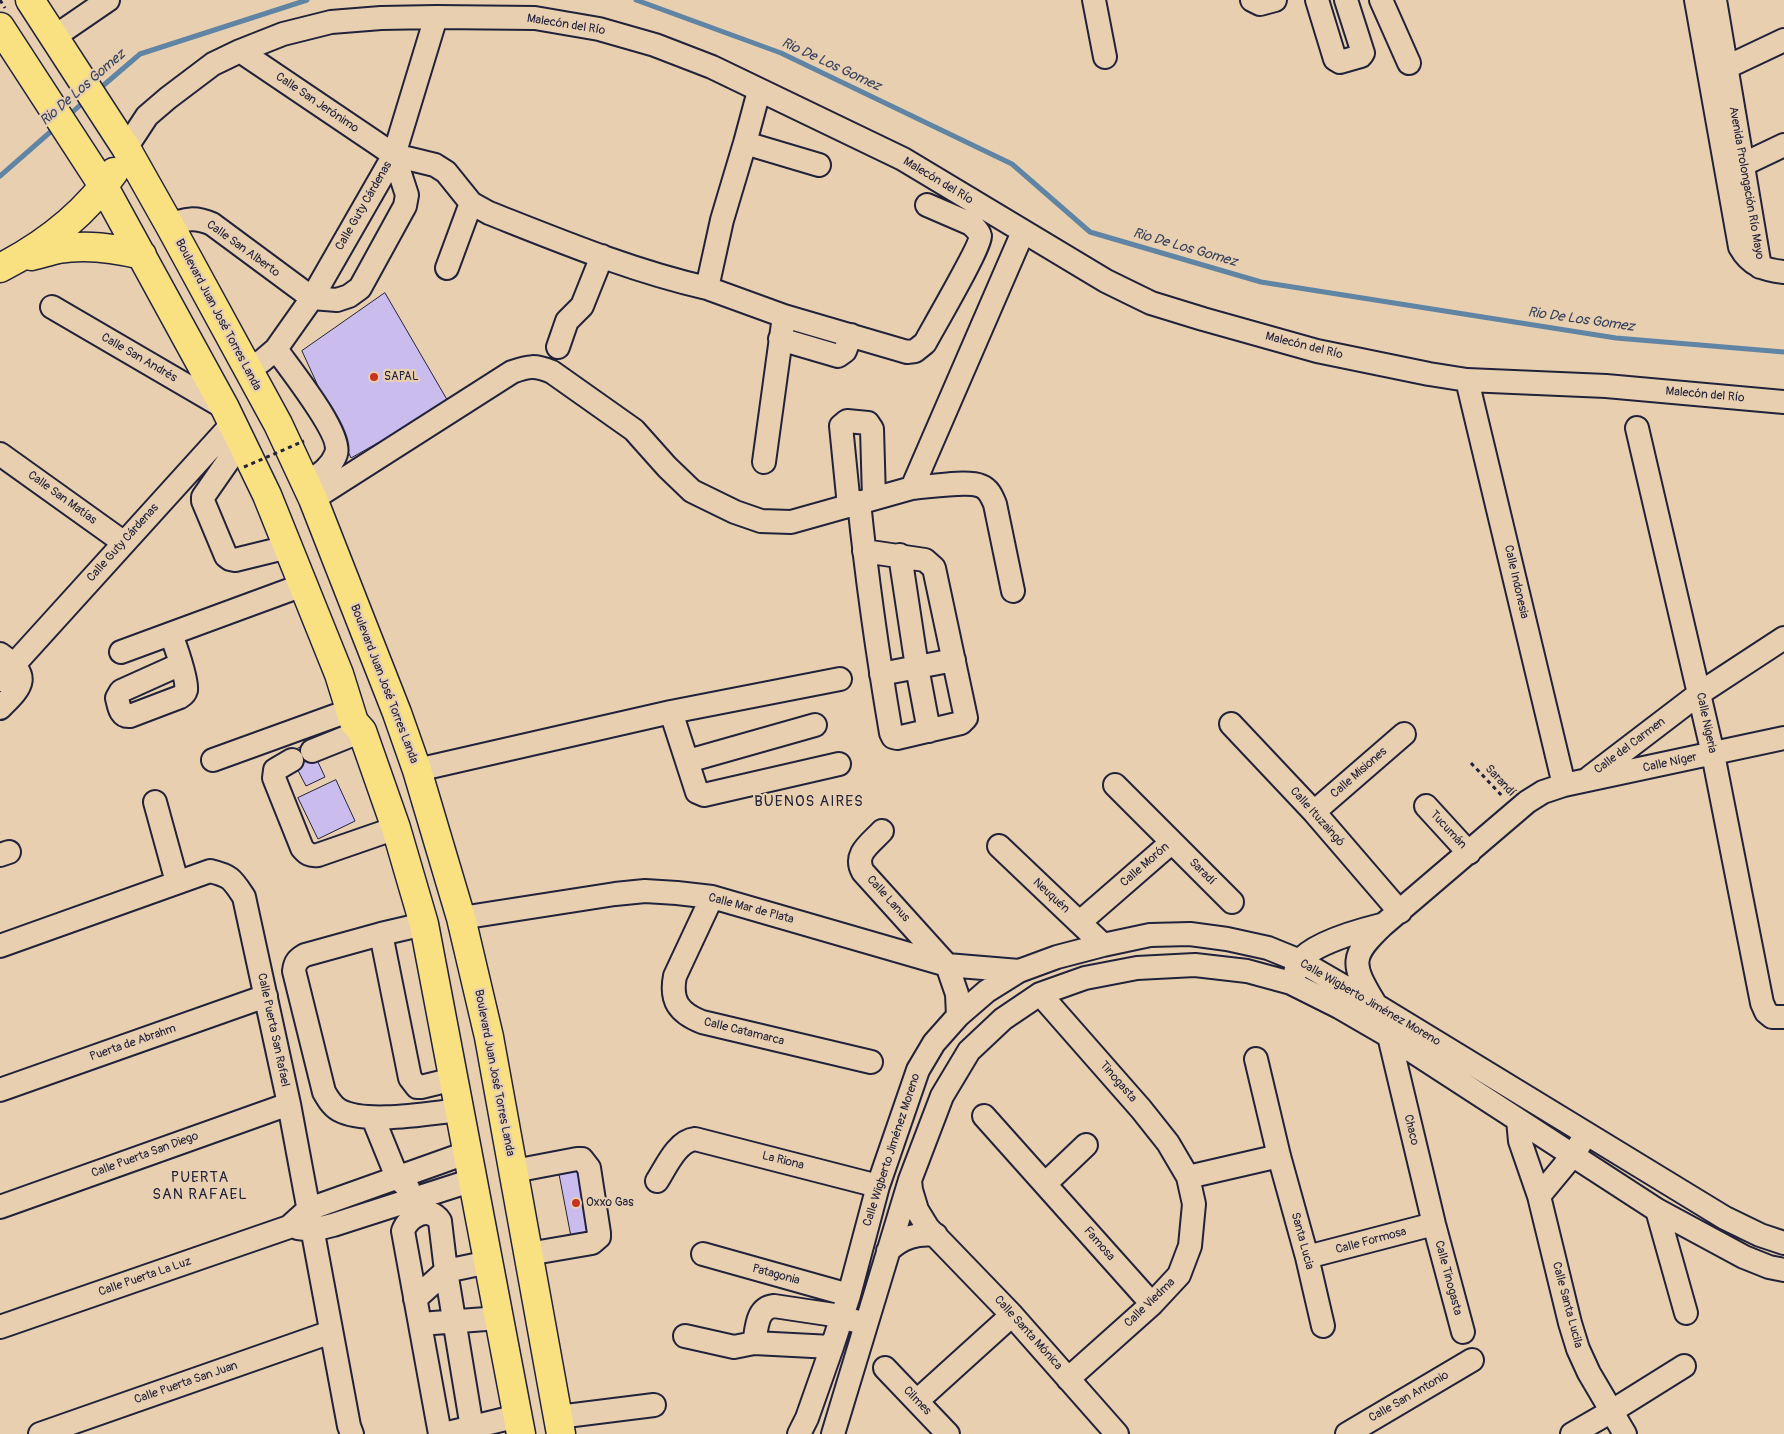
<!DOCTYPE html>
<meta charset="utf-8">
<style>
body{margin:0}
canvas{display:block;background:#e8cfb0}
</style>
<canvas width="1784" height="1434"></canvas>
<script>
const ctx = document.querySelector('canvas').getContext('2d');
ctx.lineJoin = 'round';
function stroke(path, color, width, dash) { ctx.strokeStyle = color; ctx.lineWidth = width; ctx.lineCap = dash ? 'butt' : 'round'; ctx.setLineDash(dash || []); ctx.stroke(path); }
function fill(path, color) { ctx.fillStyle = color; ctx.fill(path, 'evenodd'); }
function drawText(font, color, halo, rows, align = 'center') {
  ctx.font = font + ' Pangolin,sans-serif'; ctx.lineWidth = 4.5; ctx.setLineDash([]); ctx.textBaseline = 'middle'; ctx.strokeStyle = halo; ctx.fillStyle = color; for (const [text, x, y, turn = 0] of rows) {
    ctx.save(); ctx.translate(x, y); ctx.rotate((+turn || 0) * Math.PI / 180); ctx.textAlign = isNaN(turn) ? turn : align; if (halo) ctx.strokeText(text, 0, 0); ctx.fillText(text, 0, 0); ctx.restore();
  }
}
const stream = new Path2D(`
 M 636,0 L 781,53 L 1012,164 L 1090,232 L 1261,282 L 1616,338 L 1784,352
 M 98,90 L 140,54 L 307,0
 M 68,116 L 86,100
 M 0,176 L 56,127`);
const building = new Path2D(`
 M 385,293 L 449,403 L 351,458 L 302,351 Z
 M 309,743 L 325,777 L 306,786 L 289,753 Z
 M 336,780 L 355,821 L 318,839 L 298,798 Z
 M 580,1165 L 594,1237 L 572,1242 L 558,1169 Z`);
const path = new Path2D(`
 M 0,0 L 5,8
 M 1471,763 L 1503,797`);
const minor = new Path2D(`
 M 1094,0 L 1105,57
 M 1252,0 L 1260,4 L 1275,0
 M 1317,0 L 1335,59 L 1340,62 L 1361,56 L 1363,53 L 1346,0
 M 1381,0 L 1409,63
 M 1696,0 L 1740,247 C 1750,265 1764,270 1784,272
 M 1715,0 L 1760,267
 M 54,37 L 108,0
 M 240,51 L 394,155 L 435,165 L 446,172 L 471,203 L 489,213 C 560,241 632,271 707,288 L 722,220 L 745,143 L 759,91
 M 1714,69 L 1727,67 L 1784,40
 M 745,143 L 819,165
 M 126,148 L 147,116 L 168,98 L 213,64 L 240,51 L 283,34 L 331,22 L 381,18 L 436,17 L 535,18 L 599,29 L 655,45 L 712,67 L 903,159 L 1106,281 L 1151,303 L 1203,319 L 1317,351 L 1429,374 L 1467,380 L 1606,386 L 1784,402
 M 1742,165 L 1784,145
 M 170,226 C 185,218 196,217 212,224 L 312,298 L 337,300 L 349,296 L 360,288 L 405,206 L 407,195 L 394,155
 M 447,268 L 471,203
 M 707,288 L 784,316
 M 52,307 L 225,408
 M 780,339 L 838,356 L 845,351 L 851,335
 M 558,347 L 567,321 L 582,306 L 602,256
 M 276,349 C 289,368 343,434 336,454 C 331,468 317,476 306,484
 M 247,369 L 262,361 L 276,349 L 312,298 L 394,155 L 436,17
 M 1467,380 L 1564,785
 M 1637,428 L 1713,754 L 1762,1003 L 1766,1012 L 1772,1017 L 1784,1017
 M 242,441 L 203,497 L 203,501 L 226,556 L 230,559 L 235,560 L 288,547
 M 0,454 L 123,542
 M 764,462 L 784,316 L 907,352 L 915,351 L 925,343 C 933,328 981,246 980,236 C 979,231 975,228 971,224 L 927,205
 M 912,488 C 928,487 967,480 981,486 C 989,489 992,497 995,504 L 1013,591
 M 313,499 L 512,372 C 529,366 535,365 552,372 L 634,430 L 667,467 L 692,491 L 735,512 L 761,521 L 791,522 L 912,488 L 1023,232
 M 859,502 C 867,580 878,657 891,733 L 893,737 L 897,738 L 961,723 L 966,718 L 934,568 L 925,560 L 864,551
 M 849,506 L 841,426 L 847,421 L 868,423 L 872,429 L 874,498
 M 900,555 L 917,667 L 929,731
 M 171,634 C 175,645 188,680 186,690 C 185,694 183,695 180,697 L 130,716 C 120,717 119,706 117,698 L 121,691 L 181,664
 M 121,652 L 303,585
 M 0,654 C 31,676 24,685 0,708
 M 881,674 L 954,660
 M 0,680 L 233,423
 M 671,712 L 697,792 L 704,795 L 839,764
 M 1231,724 L 1314,812 L 1400,912
 M 312,751 L 362,731
 M 213,760 L 351,710
 M 292,760 L 275,770 L 274,778 L 302,848 C 307,854 310,856 318,855 L 396,828
 M 688,761 L 815,725
 M 417,770 L 671,712 L 840,679
 M 1590,777 L 1700,693 L 1784,638
 M 1115,785 L 1232,902
 M 155,802 L 177,882
 M 1426,806 L 1469,853
 M 1314,812 L 1404,734
 M 882,831 C 870,844 853,854 863,872 L 947,965 L 957,994 L 958,1016
 M 999,846 L 1103,945
 M 0,855 L 9,852
 M 712,897 L 675,976 C 670,1001 679,1013 702,1022 L 871,1062
 M 461,918 L 615,894 L 645,891 L 677,893 L 712,897 L 947,965 L 1019,971
 M 1080,922 L 1172,842
 M 424,924 L 381,934 L 305,955 C 298,959 295,962 294,971 L 324,1092 C 328,1099 332,1106 339,1110 C 366,1125 429,1113 460,1110
 M 381,934 L 410,1078 L 417,1087 L 421,1087 L 454,1079
 M 0,946 L 210,871 C 231,876 232,879 244,897 L 289,1104 L 349,1426 L 352,1434
 M 1295,973 C 1296,969 1297,965 1299,962 C 1311,944 1361,930 1381,925
 M 1040,994 L 1141,1109 L 1168,1143 L 1188,1177 L 1194,1204 L 1190,1246 L 1179,1275 L 1152,1304 L 1068,1379
 M 1374,1002 C 1351,964 1350,956 1383,925 L 1527,802 L 1543,792 L 1564,785 L 1784,738
 M 1389,1036 L 1434,1224 L 1463,1332
 M 1256,1059 L 1279,1156 L 1307,1257 L 1323,1326
 M 0,1090 L 266,996
 M 984,1116 L 1152,1304
 M 373,1118 L 397,1177 L 408,1188
 M 1518,1120 L 1520,1141 L 1539,1196 L 1570,1323 L 1578,1349 L 1589,1373 L 1625,1434
 M 514,1171 L 577,1159 L 582,1159 L 589,1168 L 599,1233 L 599,1237 L 592,1243 L 528,1254
 M 1188,1177 L 1279,1156
 M 910,1180 L 911,1190 L 917,1210 L 928,1228 L 1012,1315 L 1117,1434
 M 657,1181 C 666,1167 677,1141 695,1139 L 878,1186
 M 1045,1184 L 1086,1145
 M 1539,1196 L 1573,1155 L 1580,1144
 M 0,1207 L 289,1104
 M 1657,1210 L 1686,1313
 M 298,1228 L 313,1230 L 333,1225 L 473,1180
 M 888,1251 C 902,1237 917,1233 936,1235
 M 703,1254 L 849,1295
 M 1307,1257 L 1434,1224
 M 415,1299 L 446,1271 L 489,1262
 M 420,1324 L 499,1318
 M 0,1327 L 289,1227 L 309,1209 L 469,1152
 M 685,1336 L 734,1347 L 754,1343
 M 832,1347 L 754,1343 C 757,1329 756,1308 774,1306 L 834,1315 L 855,1321
 M 885,1368 L 948,1434
 M 917,1401 L 1012,1315
 M 558,1417 L 654,1405
 M 40,1434 L 331,1332
 M 440,1434 L 403,1231 C 408,1217 429,1204 440,1221 L 446,1271 L 473,1434
 M 444,1434 L 518,1416
 M 799,1434 L 807,1418 L 832,1347 L 849,1295 L 878,1186 L 918,1070 L 934,1043 L 958,1016 L 987,991 L 1019,971 L 1057,957 L 1103,945 L 1150,935 L 1190,934 L 1227,939 L 1268,948 L 1300,961 L 1374,1004 L 1725,1218 L 1760,1235 L 1784,1243
 M 833,1434 L 910,1180 L 942,1096 L 969,1051 L 1003,1019 L 1040,994 L 1085,978 L 1137,968 L 1195,965 L 1247,971 L 1291,983 L 1339,1007 L 1389,1036 L 1657,1210 L 1744,1257 L 1769,1267 L 1784,1270
 M 1347,1434 L 1472,1360
 M 1572,1434 L 1612,1411 L 1684,1366`);
const major = new Path2D(`
 M 30,0 L 126,148 L 170,226 L 278,424 L 313,499 L 397,713 L 417,770 L 461,918 L 489,1037 L 561,1434
 M 0,27 L 104,187 L 225,408 L 267,495 L 339,674 L 354,722 L 362,731 L 396,828 L 424,924 L 521,1434
 M 31,256 C 40,254 49,251 58,249 C 87,244 114,248 142,255
 M 0,268 C 45,245 85,214 114,172`);
const pathBridge = new Path2D(`
 M 244,467 L 304,441`);
const markers = [
 [374,377,5,"#c8321e"],
 [576,1203,5,"#c8321e"]
];
const streetNames = [
 ["Malecón del Río",566,25,9],
 ["Calle San Jerónimo",317,103,34],
 ["Malecón del Río",938,181,31],
 ["Avenida Prolongación Río Mayo",1746,183,80],
 ["Calle Guty Cárdenas",364,206,-60],
 ["Calle San Alberto",243,249,36],
 ["Boulevard Juan José Torres Landa",218,315,62],
 ["Malecón del Río",1304,346,14],
 ["Calle San Andrés",139,358,30],
 ["Malecón del Río",1705,395,5],
 ["Calle San Matías",62,498,36],
 ["Calle Guty Cárdenas",123,543,-48],
 ["Calle Indonesia",1516,582,77],
 ["Boulevard Juan José Torres Landa",384,684,69],
 ["Calle Nigeria",1706,723,78],
 ["Calle del Carmen",1630,746,-37],
 ["Calle Níger",1670,763,-12],
 ["Calle Misiones",1359,773,-41],
 ["Sarandí",1500,781,47],
 ["Calle Ituzaingó",1317,817,48],
 ["Tucumán",1448,830,47],
 ["Calle Morón",1145,865,-41],
 ["Saradí",1202,872,45],
 ["Neuquén",1051,896,43],
 ["Calle Lanus",888,899,48],
 ["Calle Mar de Plata",751,909,15],
 ["Calle Wigberto Jiménez Moreno",1370,1003,30],
 ["Calle Puerta San Rafael",273,1030,78],
 ["Calle Catamarca",744,1032,14],
 ["Puerta de Abrahm",133,1043,-19],
 ["Boulevard Juan José Torres Landa",494,1073,79],
 ["Tinogasta",1118,1082,49],
 ["Chaco",1411,1130,77],
 ["Calle Wigberto Jiménez Moreno",892,1150,-72],
 ["Calle Puerta San Diego",145,1155,-20],
 ["La Riona",783,1161,14],
 ["Santa Lucia",1302,1241,75],
 ["Calle Formosa",1371,1241,-15],
 ["Famosa",1099,1244,49],
 ["Patagonia",776,1275,15],
 ["Calle Puerta La Luz",145,1277,-19],
 ["Calle Tinogasta",1448,1278,75],
 ["Calle Viedma",1150,1303,-44],
 ["Calle Santa Lucila",1567,1305,75],
 ["Calle Santa Mónica",1028,1333,48],
 ["Calle Puerta San Juan",186,1383,-19],
 ["Calle San Antonio",1409,1397,-30],
 ["Cilmes",917,1401,46]
];
const poiNames = [
 ["SAPAL",384,377],
 ["Oxxo Gas",586,1203]
];
const waterNames = [
 ["Rio De Los Gomez",831,65,25],
 ["Rio De Los Gomez",83,88,-41],
 ["Rio De Los Gomez",1185,248,16],
 ["Rio De Los Gomez",1581,320,8]
];
const quarterNames = [
 ["BUENOS AIRES",809,802],
 ["PUERTA",200,1178],
 ["SAN RAFAEL",200,1195]
];
stroke(stream, '#6084a3', 5);
fill(building, '#cabdee');
stroke(building, '#22223b', 1);
stroke(minor, '#22223b', 26);
stroke(major, '#22223b', 31);
stroke(path, '#22223b', 3, [4, 4]);
stroke(minor, '#e8cfb0', 22);
stroke(major, '#f9e181', 28);
stroke(pathBridge, '#22223b', 3, [4, 4]);
for (const [x, y, r, color] of markers) { const dot = new Path2D(); dot.arc(x, y, r, 0, 2 * Math.PI); ctx.fillStyle = color; ctx.fill(dot); stroke(dot, '#e8cfb0', 2); }
drawText('12px', '#22223b', '#e8cfb0', streetNames);
drawText('12px', '#22223b', '#e8cfb0', poiNames, 'left');
drawText('italic 14px', '#37435e', '#e8cfb0', waterNames);
ctx.letterSpacing = '1px';
drawText('15px', '#22223b', '#e8cfb0', quarterNames);
ctx.letterSpacing = '0px';
</script>
